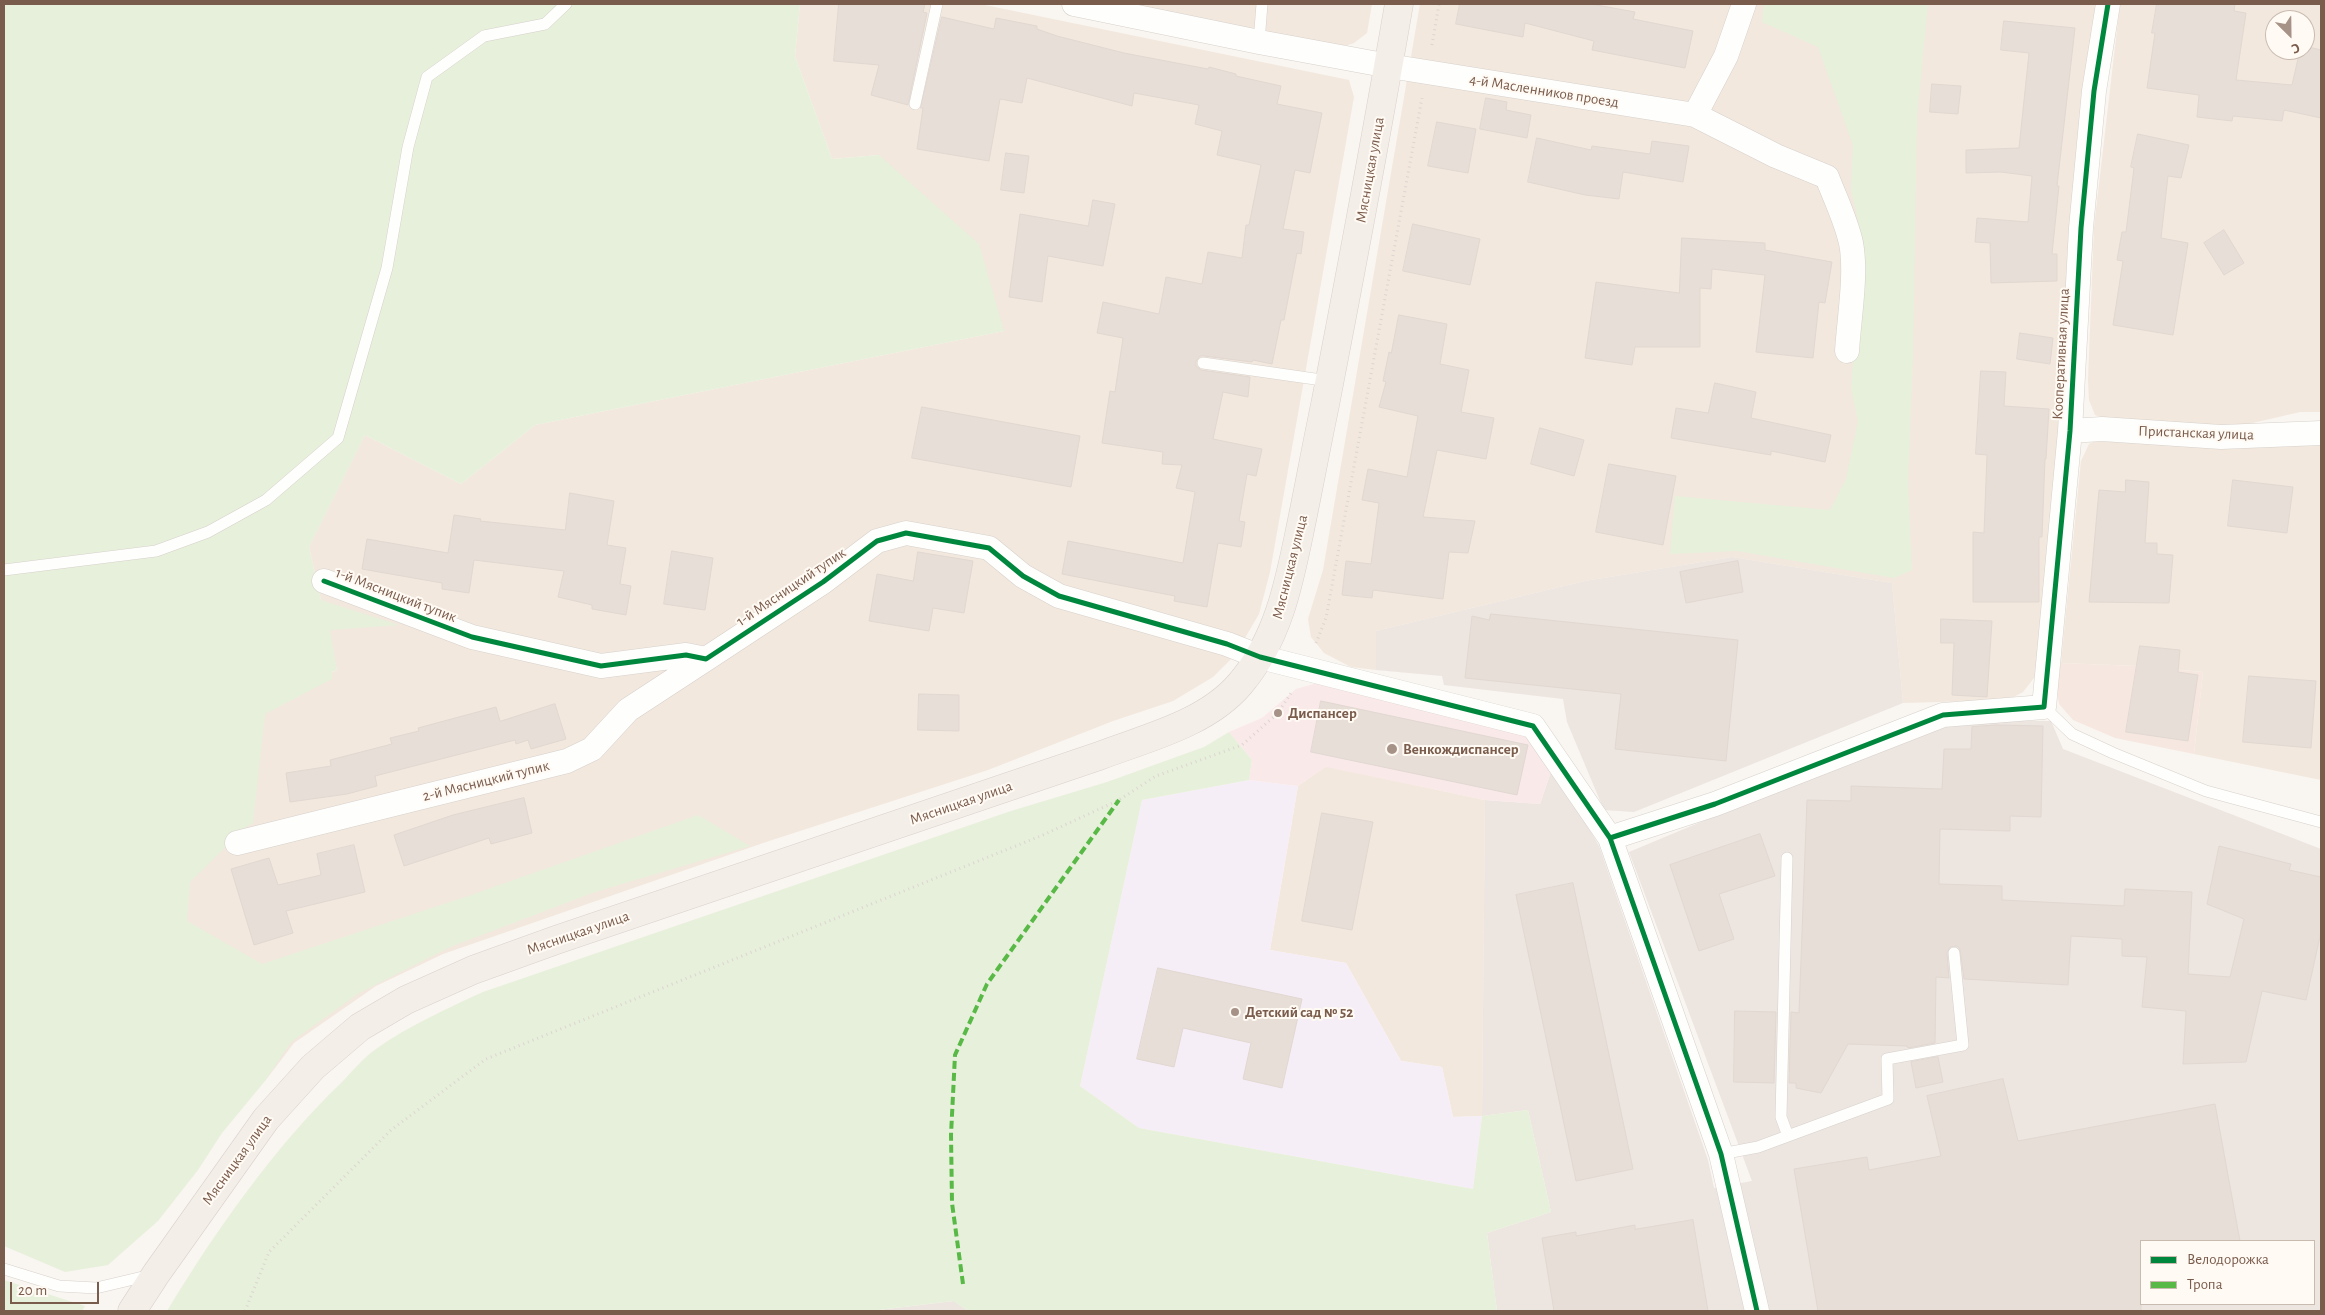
<!DOCTYPE html>
<meta charset="utf-8">
<style>
body{margin:0}
#map{position:relative;width:2325px;height:1315px;overflow:hidden;background:#f9f5f0;font-family:"Alegreya Sans",sans-serif}
canvas{display:block}
.frame{position:absolute;inset:0;border:5px solid #7a5c4d;pointer-events:none}
.legend{position:absolute;left:2140px;top:1240px;width:175px;height:65px;box-sizing:border-box;background:#fffaf3;border:1px solid #cabbb1;margin:0;padding:6px 9px;list-style:none;font-size:15px;color:#7a5c4d}
.legend li{display:flex;align-items:center;gap:10px;height:25px}
.legend b{width:25px;border:1px solid #cabbb1}
.north{position:absolute;left:2265px;top:10px;width:50px;height:50px;box-sizing:border-box;background:#fffaf3;border:1px solid #cabbb1;border-radius:50%;rotate:157deg;font-size:14px;font-weight:700;line-height:20px;text-align:center;color:#7a5c4d}
.north::after{content:'';display:block;margin:auto;width:18px;height:22px;background:#a69286;clip-path:polygon(50% 0,100% 100%,50% 72%,0 100%)}
.scale{position:absolute;left:10px;top:1282px;width:89px;height:22px;box-sizing:border-box;border:2px solid #7a5c4d;border-top:0;padding-left:6px;font-size:15px;line-height:18px;white-space:nowrap;color:#7a5c4d;-webkit-text-stroke:4px #fffaf3;paint-order:stroke}
</style>
<div id="map">
<canvas width="2325" height="1315"></canvas>
<div class="frame"></div>
<ul class="legend">
<li><b style="height:6px;background:#00873e"></b>Велодорожка</li>
<li><b style="height:6px;background:#58b947"></b>Тропа</li>
</ul>
<div class="north">С</div>
<div class="scale">20 m</div>
</div>
<script>
const ctx = document.querySelector('canvas').getContext('2d');
ctx.lineJoin = 'round';
function fill(path, color) { ctx.fillStyle = color; ctx.fill(path, 'evenodd'); }
function stroke(path, color, width, dash) { ctx.strokeStyle = color; ctx.lineWidth = width; ctx.lineCap = dash ? 'butt' : 'round'; ctx.setLineDash(dash || []); ctx.stroke(path); }
function drawText(font, color, halo, rows, align = 'center') {
  ctx.font = font + ' "Alegreya Sans",sans-serif'; ctx.lineWidth = 4; ctx.setLineDash([]); ctx.textBaseline = 'middle'; ctx.strokeStyle = halo; ctx.fillStyle = color; for (const [text, x, y, turn = 0] of rows) {
    ctx.save(); ctx.translate(x, y); ctx.rotate((+turn || 0) * Math.PI / 180); ctx.textAlign = isNaN(turn) ? turn : align; if (halo) ctx.strokeText(text, 0, 0); ctx.fillText(text, 0, 0); ctx.restore();
  }
}
const residential = new Path2D(`
 M 800,4 L 980,4 L 1349,80 L 1354,97 L 1270,572 L 1259,614 L 1235,655 L 1213,677 L 1173,701 L 1113,721 L 988,770 L 766,842 L 443,954 L 376,986 L 294,1043 L 265,1081 L 165,908 L 258,709 L 337,670 L 309,547 L 365,435 L 461,484 L 535,425 L 1004,331 L 879,155 L 832,159 L 795,56 Z
 M 1120,4 L 1372,4 L 1367,33 L 1354,43 L 1342,47 Z
 M 1420,4 L 2098,4 L 2043,657 L 2034,678 L 2023,692 L 2008,700 L 1903,703 L 1892,583 L 1732,557 L 1585,581 L 1376,631 L 1376,670 L 1351,667 L 1324,653 L 1311,637 L 1308,619 L 1323,570 Z
 M 2120,4 L 2321,4 L 2321,412 L 2300,412 L 2222,430 L 2104,418 L 2095,415 L 2089,400 L 2088,380 L 2094,227 ZM 2275,20 L 2305,20 L 2305,50 L 2275,50 Z
 M 2105,436 L 2321,444 L 2321,780 L 2194,754 L 2203,672 L 2137,666 L 2061,663 L 2081,461 L 2089,444 Z
 M 1326,766 L 1485,800 L 1482,1116 L 1453,1117 L 1442,1067 L 1401,1061 L 1346,963 L 1270,950 L 1298,786 Z`);
const commercial = new Path2D(`
 M 2061,663 L 2137,666 L 2203,672 L 2194,754 L 2115,738 L 2073,720 L 2059,704 L 2056,682 Z`);
const industrial = new Path2D(`
 M 1732,557 L 1892,583 L 1903,703 L 1634,812 L 1604,810 L 1567,722 L 1563,699 L 1444,685 L 1442,676 L 1376,670 L 1376,631 L 1585,581 Z
 M 1945,720 L 2051,721 L 2063,749 L 2321,849 L 2321,1311 L 1497,1311 L 1487,1233 L 1551,1212 L 1528,1110 L 1482,1116 L 1485,800 L 1540,804 L 1553,766 L 1599,846 L 1708,1160 L 1714,1188 L 1752,1181 L 1629,852 ZM 2141,1241 L 2314,1241 L 2314,1304 L 2141,1304 Z
 M 954,1301 L 968,1311 L 870,1311 Z`);
const education = new Path2D(`
 M 1249,780 L 1298,786 L 1270,950 L 1346,963 L 1401,1061 L 1442,1067 L 1453,1117 L 1482,1116 L 1473,1189 L 1139,1128 L 1080,1086 L 1142,800 Z`);
const medical = new Path2D(`
 M 1329,683 L 1534,737 L 1553,766 L 1540,804 L 1485,800 L 1326,767 L 1298,786 L 1249,780 L 1252,760 L 1229,732 L 1262,718 L 1296,689 L 1314,684 Z`);
const green = new Path2D(`
 M 4,4 L 800,4 L 795,56 L 832,159 L 879,155 L 979,244 L 1004,331 L 535,425 L 461,484 L 365,435 L 309,547 L 321,600 L 399,625 L 330,630 L 337,670 L 332,672 L 332,679 L 265,714 L 253,823 L 246,827 L 190,882 L 187,921 L 262,964 L 471,895 L 698,815 L 750,846 L 595,892 L 450,947 L 359,993 L 291,1042 L 265,1081 L 222,1133 L 198,1170 L 158,1221 L 108,1265 L 65,1272 L 4,1246 Z
 M 1764,4 L 1928,4 L 1917,117 L 1913,357 L 1908,483 L 1912,570 L 1894,578 L 1737,551 L 1670,554 L 1675,496 L 1830,510 L 1846,479 L 1858,421 L 1851,388 L 1860,283 L 1859,225 L 1851,189 L 1853,145 L 1818,47 L 1762,22 Z
 M 1229,732 L 1252,760 L 1249,780 L 1142,800 L 1080,1086 L 1139,1128 L 1473,1189 L 1482,1116 L 1528,1110 L 1551,1212 L 1487,1233 L 1497,1311 L 968,1311 L 953,1301 L 870,1311 L 167,1311 C 214,1233 275,1146 341,1083 C 352,1072 363,1058 376,1049 C 410,1025 446,1009 483,992 L 1011,811 L 1107,782 L 1204,747 Z
 M 4,1280 L 85,1306 L 82,1311 L 4,1311 Z`);
const building = new Path2D(`
 M 839,4 L 925,4 L 923,12 L 927,13 L 908,105 L 871,95 L 879,65 L 834,61 Z
 M 1460,4 L 1591,4 L 1635,12 L 1633,19 L 1693,31 L 1685,68 L 1592,50 L 1594,41 L 1525,23 L 1523,37 L 1456,24 Z
 M 2157,4 L 2235,4 L 2234,11 L 2246,13 L 2236,80 L 2292,85 L 2300,50 L 2305,50 L 2305,46 L 2321,50 L 2321,118 L 2284,110 L 2282,121 L 2233,116 L 2232,121 L 2197,117 L 2199,95 L 2147,88 L 2155,33 L 2152,33 Z
 M 942,17 L 994,29 L 996,18 L 1037,26 L 1037,29 L 1057,36 L 1124,53 L 1208,69 L 1209,67 L 1236,74 L 1236,76 L 1281,86 L 1277,104 L 1322,113 L 1310,173 L 1295,170 L 1283,229 L 1304,232 L 1301,254 L 1297,253 L 1284,320 L 1281,320 L 1272,364 L 1253,360 L 1252,362 L 1204,356 L 1200,356 L 1196,361 L 1196,366 L 1201,370 L 1250,377 L 1248,397 L 1223,392 L 1213,439 L 1262,449 L 1256,476 L 1247,474 L 1239,521 L 1245,522 L 1241,547 L 1218,543 L 1207,607 L 1174,601 L 1175,596 L 1062,574 L 1068,541 L 1183,563 L 1195,492 L 1176,488 L 1182,465 L 1162,464 L 1163,452 L 1102,443 L 1110,391 L 1115,392 L 1123,338 L 1097,333 L 1103,302 L 1159,314 L 1166,277 L 1202,284 L 1208,252 L 1242,258 L 1246,225 L 1249,225 L 1261,165 L 1217,155 L 1222,131 L 1195,124 L 1199,105 L 1134,93 L 1132,106 L 1027,78 L 1022,103 L 1000,99 L 989,161 L 917,149 L 923,108 L 921,108 Z
 M 2004,21 L 2075,28 L 2057,186 L 2059,186 L 2052,254 L 2057,254 L 2057,281 L 1991,283 L 1990,243 L 1975,242 L 1977,218 L 2028,222 L 2032,176 L 2001,172 L 1966,173 L 1966,150 L 2019,148 L 2029,53 L 2001,50 Z
 M 1932,84 L 1961,86 L 1958,114 L 1930,112 Z
 M 1486,98 L 1507,102 L 1506,110 L 1531,115 L 1527,138 L 1480,129 Z
 M 1437,122 L 1476,129 L 1468,173 L 1428,166 Z
 M 2138,134 L 2189,145 L 2181,178 L 2168,176 L 2161,238 L 2188,243 L 2173,335 L 2113,325 L 2123,261 L 2117,260 L 2122,232 L 2126,232 L 2134,168 L 2131,167 Z
 M 1537,138 L 1591,150 L 1592,146 L 1650,154 L 1652,141 L 1689,146 L 1683,182 L 1623,172 L 1619,199 L 1585,195 L 1528,182 Z
 M 1006,153 L 1029,156 L 1024,193 L 1001,190 Z
 M 1093,200 L 1115,204 L 1103,266 L 1048,256 L 1042,302 L 1009,297 L 1020,214 L 1088,226 Z
 M 1413,224 L 1480,239 L 1470,285 L 1403,271 Z
 M 2224,230 L 2244,263 L 2224,275 L 2204,243 Z
 M 1682,238 L 1765,243 L 1765,250 L 1832,262 L 1825,303 L 1819,302 L 1813,358 L 1756,352 L 1765,275 L 1712,269 L 1711,289 L 1700,288 L 1700,347 L 1635,347 L 1632,365 L 1585,358 L 1596,282 L 1679,293 Z
 M 1399,315 L 1447,324 L 1440,364 L 1469,370 L 1461,412 L 1494,418 L 1486,459 L 1437,450 L 1423,517 L 1475,521 L 1468,553 L 1449,552 L 1443,599 L 1373,590 L 1372,598 L 1342,595 L 1346,561 L 1371,564 L 1379,503 L 1362,500 L 1368,469 L 1407,477 L 1418,416 L 1379,407 L 1386,382 L 1383,381 L 1389,352 L 1391,353 Z
 M 2020,333 L 2053,338 L 2050,364 L 2017,359 Z
 M 1981,371 L 2006,372 L 2004,406 L 2049,409 L 2046,459 L 2045,459 L 2042,537 L 2039,537 L 2039,602 L 1973,602 L 1973,532 L 1984,533 L 1987,455 L 1976,454 Z
 M 1715,383 L 1756,392 L 1751,418 L 1831,435 L 1825,462 L 1771,451 L 1771,455 L 1671,438 L 1676,408 L 1708,413 Z
 M 922,407 L 1080,436 L 1071,487 L 912,458 Z
 M 1540,428 L 1584,440 L 1574,476 L 1531,464 Z
 M 1609,464 L 1676,476 L 1663,545 L 1596,532 Z
 M 2126,480 L 2149,482 L 2145,543 L 2157,543 L 2157,554 L 2173,555 L 2169,603 L 2089,602 L 2099,490 L 2125,492 Z
 M 2233,480 L 2293,487 L 2287,533 L 2228,526 Z
 M 570,493 L 614,501 L 607,545 L 626,548 L 620,584 L 631,586 L 626,615 L 592,609 L 592,605 L 558,597 L 564,571 L 474,560 L 469,593 L 442,589 L 442,583 L 362,569 L 367,539 L 448,553 L 454,515 L 481,519 L 480,521 L 565,530 Z
 M 672,551 L 713,558 L 705,610 L 664,604 Z
 M 918,552 L 973,561 L 964,613 L 933,608 L 929,631 L 869,621 L 877,574 L 913,581 Z
 M 1738,561 L 1743,592 L 1686,603 L 1680,572 Z
 M 1491,614 L 1738,640 L 1726,761 L 1615,749 L 1621,694 L 1465,678 L 1472,616 L 1489,620 Z
 M 1941,619 L 1992,621 L 1987,697 L 1952,695 L 1954,643 L 1941,643 Z
 M 2140,646 L 2180,650 L 2178,672 L 2198,675 L 2188,741 L 2126,732 Z
 M 2249,676 L 2316,681 L 2311,748 L 2243,742 Z
 M 919,694 L 959,695 L 959,731 L 918,730 Z
 M 1321,701 L 1528,745 L 1517,795 L 1311,752 Z
 M 555,704 L 566,739 L 531,749 L 528,740 L 516,744 L 515,740 L 375,776 L 377,786 L 347,794 L 290,802 L 286,773 L 331,766 L 330,760 L 392,744 L 390,738 L 419,731 L 418,728 L 496,707 L 500,721 Z
 M 1997,725 L 2043,726 L 2041,817 L 2010,816 L 2010,831 L 1940,829 L 1939,884 L 2002,886 L 2002,900 L 2124,906 L 2125,889 L 2192,892 L 2188,974 L 2230,977 L 2244,919 L 2207,904 L 2219,846 L 2291,864 L 2289,870 L 2321,877 L 2321,932 L 2306,1000 L 2262,991 L 2246,1062 L 2183,1064 L 2186,1011 L 2142,1007 L 2147,957 L 2122,956 L 2122,939 L 2071,936 L 2068,985 L 1964,979 L 1960,949 L 1957,946 L 1950,947 L 1947,953 L 1949,978 L 1936,977 L 1935,1043 L 1908,1048 L 1907,1046 L 1848,1044 L 1821,1093 L 1796,1088 L 1796,1083 L 1789,1083 L 1791,1012 L 1799,1013 L 1807,800 L 1851,801 L 1851,786 L 1942,789 L 1944,749 L 1971,749 L 1972,727 Z
 M 524,798 L 532,833 L 491,844 L 489,838 L 404,866 L 394,835 L 453,815 Z
 M 1322,813 L 1373,822 L 1352,930 L 1302,921 Z
 M 1760,834 L 1775,876 L 1719,894 L 1734,939 L 1699,951 L 1670,865 Z
 M 354,845 L 365,892 L 286,911 L 293,933 L 254,945 L 231,869 L 269,858 L 278,885 L 321,875 L 317,854 Z
 M 1573,883 L 1633,1169 L 1576,1181 L 1516,895 Z
 M 1158,968 L 1302,999 L 1282,1088 L 1243,1079 L 1251,1043 L 1183,1028 L 1174,1067 L 1137,1059 Z
 M 1735,1011 L 1776,1012 L 1774,1083 L 1734,1082 Z
 M 1938,1057 L 1943,1082 L 1916,1088 L 1911,1062 Z
 M 2003,1079 L 2018,1141 L 2215,1104 L 2240,1241 L 2141,1241 L 2141,1311 L 1818,1311 L 1794,1169 L 1867,1157 L 1869,1170 L 1941,1156 L 1927,1096 Z
 M 1693,1220 L 1708,1311 L 1554,1311 L 1542,1238 L 1576,1232 L 1576,1236 L 1635,1225 L 1635,1229 Z`);
const path = new Path2D(`
 M 1432,45 L 1439,4
 M 1316,643 L 1326,618 L 1422,98
 M 245,1311 L 269,1252 L 391,1130 L 486,1059 L 1043,835 L 1119,800 L 1156,776 L 1242,745 L 1278,713 L 1291,693`);
const service = new Path2D(`
 M 1259,42 L 1262,4
 M 915,104 L 937,4
 M 1203,363 L 1329,381
 M 4,570 L 156,551 L 208,532 L 266,500 L 338,438 L 387,268 L 408,147 L 427,77 L 484,36 L 545,24 L 566,4
 M 2044,707 L 2072,734 L 2113,753 L 2206,791 L 2321,822
 M 1787,858 L 1781,1117 L 1788,1136
 M 1721,1154 L 1758,1147 L 1888,1099 L 1887,1059 L 1963,1045 L 1954,953
 M 4,1269 L 59,1286 L 96,1288 L 151,1275`);
const minor = new Path2D(`
 M 1074,4 L 1259,42 L 1389,66 L 1695,115 L 1776,156 L 1827,177 C 1835,198 1846,220 1851,243 C 1857,273 1849,319 1847,351
 M 1695,115 L 1726,56 L 1744,4
 M 2070,431 L 2102,429 L 2221,437 L 2321,433
 M 324,581 L 472,637 L 601,666 L 686,655 L 706,659 L 823,582 L 877,541 L 906,533 L 989,548 L 1023,576 L 1059,596 L 1227,644 L 1260,657 L 1533,726 L 1610,838 L 1721,1154 L 1757,1311
 M 1610,838 L 1715,804 L 1943,715 L 2044,707 L 2070,431 L 2081,228 L 2094,91 L 2108,4
 M 237,843 L 567,761 L 592,749 L 628,710 L 706,659`);
const primary = new Path2D(`
 M 132,1311 L 156,1274 L 266,1119 L 313,1067 L 360,1027 L 406,1000 L 473,970 L 556,940 L 1099,756 C 1146,738 1206,724 1240,684 C 1280,637 1290,578 1302,520 C 1310,481 1317,443 1325,405 C 1351,271 1376,138 1399,4`);
const quiet = new Path2D(`
 M 963,1284 L 952,1203 L 951,1135 L 955,1055 L 987,984 L 1119,800`);
const cycleway = new Path2D(`
 M 324,581 L 472,637 L 601,666 L 686,655 L 706,659 L 823,582 L 877,541 L 906,533 L 989,548 L 1023,576 L 1059,596 L 1227,644 L 1260,657 L 1533,726 L 1610,838 L 1721,1154 L 1757,1311
 M 1610,838 L 1715,804 L 1943,715 L 2044,707 L 2070,431 L 2081,228 L 2094,91 L 2108,4`);
const markers = [
 [1278,713,5,"#a69286"],
 [1392,749,6,"#a69286"],
 [1235,1012,5,"#a69286"]
];
const streetNames = [
 ["4-й Масленников проезд",1544,91,9],
 ["Мясницкая улица",1370,170,-80],
 ["Кооперативная улица",2061,354,-87],
 ["Пристанская улица",2196,433,2],
 ["Мясницкая улица",1290,567,-76],
 ["1-й Мясницкий тупик",791,587,-34],
 ["1-й Мясницкий тупик",396,595,21],
 ["2-й Мясницкий тупик",486,781,-14],
 ["Мясницкая улица",961,803,-19],
 ["Мясницкая улица",578,933,-19],
 ["Мясницкая улица",237,1160,-54]
];
const poiNames = [
 ["Диспансер",1288,713],
 ["Венкождиспансер",1403,749],
 ["Детский сад № 52",1245,1012]
];
fill(residential, '#f2e8de');
fill(commercial, '#f6e8e1');
fill(industrial, '#ede5e0');
fill(education, '#f6eef6');
fill(medical, '#fae9e9');
fill(green, '#e7f0db');
fill(building, '#e6ded7');
stroke(building, '#e2d8d2', 1);
stroke(service, '#d7d1cb', 12);
stroke(minor, '#d7d1cb', 25);
stroke(primary, '#dad1cc', 29);
stroke(path, '#dcd5d0', 3, [1, 4]);
stroke(service, '#fefefd', 11);
stroke(minor, '#fefefd', 24);
stroke(primary, '#f3eee8', 28);
stroke(quiet, '#58b947', 4, [8, 4]);
stroke(cycleway, '#00873e', 5);
for (const [x, y, r, color] of markers) { const dot = new Path2D(); dot.arc(x, y, r, 0, 2 * Math.PI); ctx.fillStyle = color; ctx.fill(dot); stroke(dot, '#fffaf3', 2); }
drawText('15px', '#7a5c4d', '#fffaf3', streetNames);
drawText('bold 15px', '#7a5c4d', '#fffaf3', poiNames, 'left');
</script>
